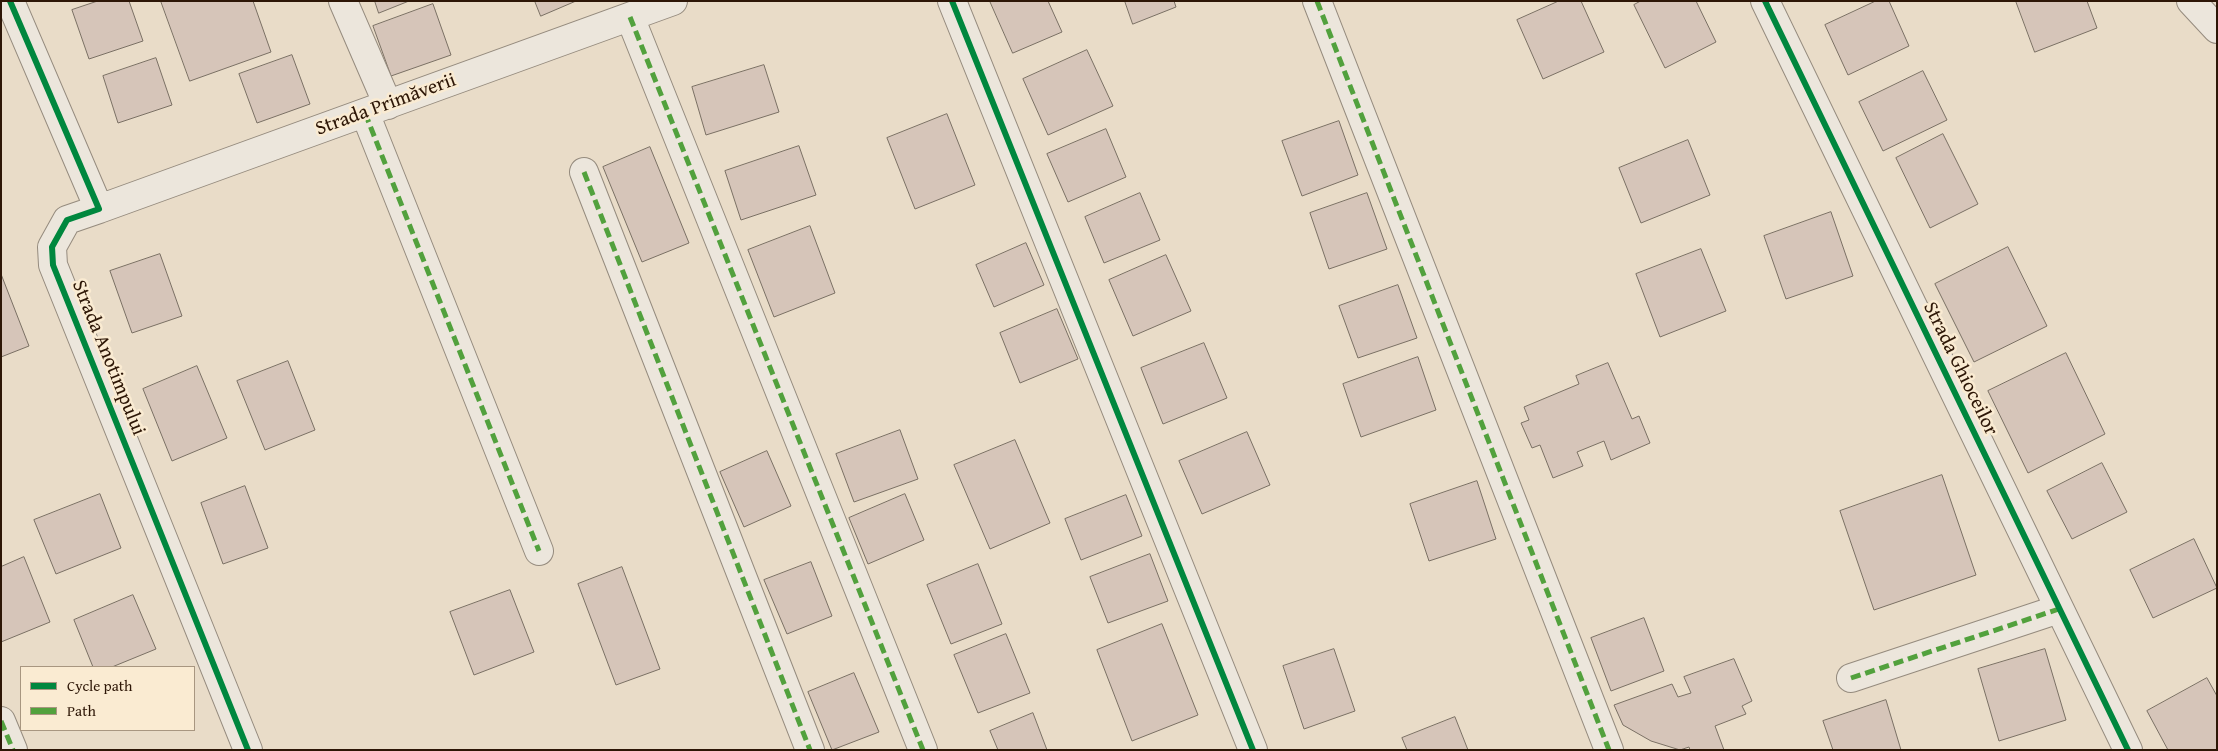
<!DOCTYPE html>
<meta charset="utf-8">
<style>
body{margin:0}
#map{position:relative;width:2218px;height:751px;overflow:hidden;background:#e9dcc8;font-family:"Gentium Book Plus",serif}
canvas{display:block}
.frame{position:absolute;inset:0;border:2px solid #2d1606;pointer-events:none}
.legend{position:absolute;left:20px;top:666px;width:175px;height:65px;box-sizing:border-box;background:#faebd2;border:1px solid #a89680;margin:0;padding:6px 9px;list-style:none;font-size:15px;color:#2d1606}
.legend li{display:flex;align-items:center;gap:10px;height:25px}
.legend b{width:25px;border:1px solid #a89680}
</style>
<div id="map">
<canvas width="2218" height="751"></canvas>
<div class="frame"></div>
<ul class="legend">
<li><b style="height:6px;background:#00873e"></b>Cycle path</li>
<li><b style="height:6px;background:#52a13d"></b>Path</li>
</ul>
</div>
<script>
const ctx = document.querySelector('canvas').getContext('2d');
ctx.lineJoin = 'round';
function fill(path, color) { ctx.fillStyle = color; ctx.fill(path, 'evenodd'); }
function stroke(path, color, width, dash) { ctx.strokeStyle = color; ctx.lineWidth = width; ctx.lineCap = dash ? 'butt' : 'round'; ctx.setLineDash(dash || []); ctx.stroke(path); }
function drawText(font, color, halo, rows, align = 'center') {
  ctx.font = font + ' "Gentium Book Plus",serif'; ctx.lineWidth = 5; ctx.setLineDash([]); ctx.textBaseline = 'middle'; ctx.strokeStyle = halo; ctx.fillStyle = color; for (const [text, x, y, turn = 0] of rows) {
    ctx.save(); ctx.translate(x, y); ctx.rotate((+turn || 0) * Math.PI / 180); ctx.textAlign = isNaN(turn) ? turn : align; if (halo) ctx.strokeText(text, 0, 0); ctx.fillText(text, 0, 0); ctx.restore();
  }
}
const building = new Path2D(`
 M 98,1 L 129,1 L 143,41 L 89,59 L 72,10 Z
 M 161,1 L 253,1 L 271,52 L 190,81 Z
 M 375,1 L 409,1 L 379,13 Z
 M 535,1 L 576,1 L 541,16 Z
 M 990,1 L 1048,1 L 1062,32 L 1013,53 Z
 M 1125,1 L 1174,1 L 1176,7 L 1133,24 Z
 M 1559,1 L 1581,1 L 1604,52 L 1543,79 L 1517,20 Z
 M 1641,1 L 1696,1 L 1716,42 L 1665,68 L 1634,5 Z
 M 1876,1 L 1889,1 L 1909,46 L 1848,75 L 1825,25 Z
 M 2016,1 L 2087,1 L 2097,28 L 2035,52 Z
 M 433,4 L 451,55 L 391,76 L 373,26 Z
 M 1087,50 L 1113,106 L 1048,135 L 1023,79 Z
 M 292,55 L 310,104 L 257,123 L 239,74 Z
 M 156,58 L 172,105 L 118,123 L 103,76 Z
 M 764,65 L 779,112 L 706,135 L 692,87 Z
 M 1923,71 L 1947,120 L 1883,151 L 1859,102 Z
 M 947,114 L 975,185 L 915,209 L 887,138 Z
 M 1339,121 L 1358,175 L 1302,196 L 1282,141 Z
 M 1106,129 L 1126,177 L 1068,202 L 1047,154 Z
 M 1943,134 L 1978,204 L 1930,228 L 1896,158 Z
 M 1688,140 L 1710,195 L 1641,223 L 1619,168 Z
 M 799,146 L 816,195 L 741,220 L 725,171 Z
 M 650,147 L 689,243 L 642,262 L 603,167 Z
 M 1140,193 L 1160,240 L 1104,263 L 1085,217 Z
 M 1367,193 L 1387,249 L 1329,269 L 1310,213 Z
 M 1831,212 L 1853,276 L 1786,299 L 1764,236 Z
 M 810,226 L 835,293 L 774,317 L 748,250 Z
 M 1026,243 L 1044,285 L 994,307 L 976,265 Z
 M 2008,247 L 2047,326 L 1974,362 L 1935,284 Z
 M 1701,249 L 1726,311 L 1660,337 L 1636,274 Z
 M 160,254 L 182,316 L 132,333 L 110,271 Z
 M 1166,255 L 1191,311 L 1133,336 L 1109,280 Z
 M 1,274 L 29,346 L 1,357 Z
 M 1398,285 L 1417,338 L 1358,358 L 1339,306 Z
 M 1057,309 L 1078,359 L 1020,383 L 1000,333 Z
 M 1204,343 L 1227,398 L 1163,424 L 1141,368 Z
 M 2066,353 L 2105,434 L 2028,473 L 1988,391 Z
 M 1418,357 L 1436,410 L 1361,437 L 1343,384 Z
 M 288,361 L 315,430 L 265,450 L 237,381 Z
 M 1608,363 L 1632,419 L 1639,416 L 1650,443 L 1611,460 L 1604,441 L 1577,452 L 1583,466 L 1553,478 L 1540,445 L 1532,448 L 1521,423 L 1529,420 L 1524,407 L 1579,384 L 1576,376 Z
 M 197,366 L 227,438 L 172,461 L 143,389 Z
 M 900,430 L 918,479 L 854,502 L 836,454 Z
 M 1247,432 L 1270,485 L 1202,514 L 1179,461 Z
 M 1015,440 L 1050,523 L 990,549 L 954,465 Z
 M 767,451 L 791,506 L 744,527 L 720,472 Z
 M 2102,463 L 2127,512 L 2072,539 L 2047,491 Z
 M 1942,475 L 1976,575 L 1874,610 L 1840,511 Z
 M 1477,481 L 1496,539 L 1429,561 L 1410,504 Z
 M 245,486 L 268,548 L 223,564 L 201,503 Z
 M 100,494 L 121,548 L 56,574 L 34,520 Z
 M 905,494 L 924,540 L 868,564 L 849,518 Z
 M 1126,495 L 1142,536 L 1081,560 L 1065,519 Z
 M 2194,539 L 2217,588 L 2153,618 L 2130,570 Z
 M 1150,554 L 1168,601 L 1108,623 L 1090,577 Z
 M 24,557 L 50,622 L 1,642 L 1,567 Z
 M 811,562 L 832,616 L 787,634 L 764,580 Z
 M 978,564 L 1002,624 L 951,644 L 927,585 Z
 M 622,567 L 660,669 L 616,685 L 578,584 Z
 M 510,590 L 534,652 L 474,675 L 450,612 Z
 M 133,595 L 156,649 L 112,667 L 93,667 L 74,620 Z
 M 1644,618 L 1664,671 L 1611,691 L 1591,638 Z
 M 1162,624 L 1198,715 L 1132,741 L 1097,650 Z
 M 1006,634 L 1030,693 L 978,713 L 954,655 Z
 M 1334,649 L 1355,711 L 1304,729 L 1283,666 Z
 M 2045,649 L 2066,720 L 1999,741 L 1978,669 Z
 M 1734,659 L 1752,701 L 1742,706 L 1746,714 L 1715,726 L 1724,750 L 1690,750 L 1689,747 L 1680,750 L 1651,741 L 1623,725 L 1614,705 L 1672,684 L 1678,697 L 1691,693 L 1684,677 Z
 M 854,673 L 879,732 L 832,750 L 808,692 Z
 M 2207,678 L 2217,696 L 2217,750 L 2168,750 L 2147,711 Z
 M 1886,700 L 1901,750 L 1833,750 L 1823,721 Z
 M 1033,713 L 1047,750 L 998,750 L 990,731 Z
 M 1455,717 L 1468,750 L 1407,750 L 1402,738 Z`);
const street = new Path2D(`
 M 10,1 L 99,209 L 67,220 L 52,247 L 53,265 L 248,750
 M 343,1 L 388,105
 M 952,1 L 1253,750
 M 1317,1 L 1609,750
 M 1765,1 L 2128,750
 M 2191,1 L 2217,29
 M 630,17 L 923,750
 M 365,113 L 539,551
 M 584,172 L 810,750
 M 99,209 L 673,1
 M 1851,678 L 2059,609
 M 1,721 L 13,750`);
const quiet = new Path2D(`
 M 1317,1 L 1609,750
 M 630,17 L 923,750
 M 365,113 L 539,551
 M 584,172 L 810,750
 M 1851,678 L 2059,609
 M 1,721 L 13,750`);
const cycleway = new Path2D(`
 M 10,1 L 99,209 L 67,220 L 52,247 L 53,265 L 248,750
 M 952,1 L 1253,750
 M 1765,1 L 2128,750`);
const streetNames = [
 ["Strada Primăverii",386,105,-20],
 ["Strada Anotimpului",108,358,68],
 ["Strada Ghioceilor",1960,369,64]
];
fill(building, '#d6c5b9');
stroke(building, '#7a7064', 1);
stroke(street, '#958b7e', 30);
stroke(street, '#ece6dc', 28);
stroke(quiet, '#52a13d', 5, [10, 5]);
stroke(cycleway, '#00873e', 6);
drawText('20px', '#2d1606', '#faebd2', streetNames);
</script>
